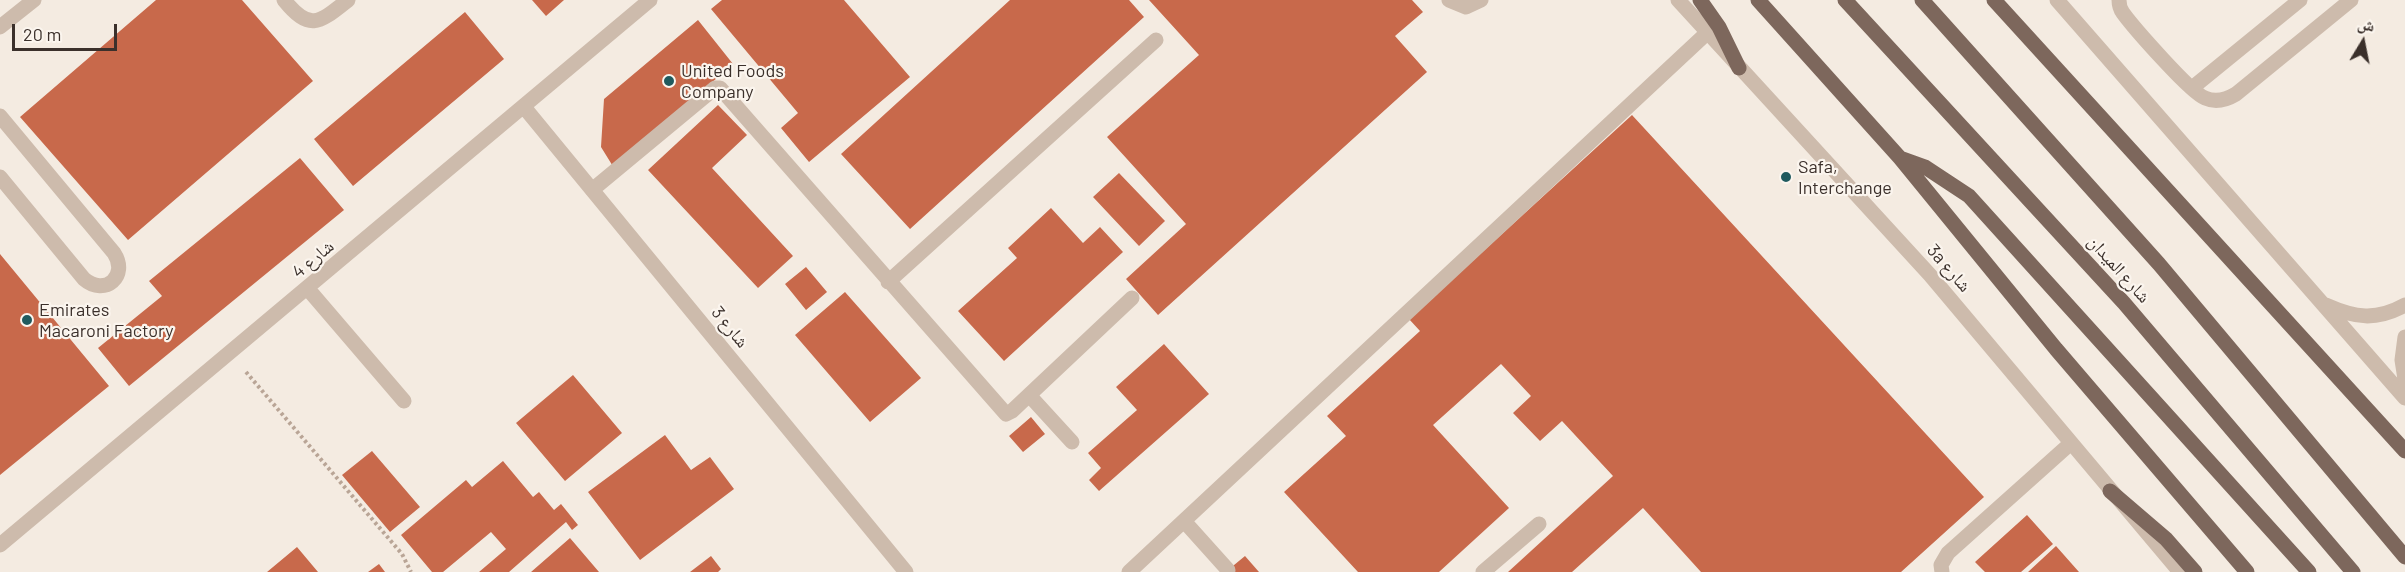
<!DOCTYPE html>
<meta charset="utf-8">
<style>
body{margin:0}
#map{position:relative;width:2405px;height:572px;overflow:hidden;background:#f4ebe1;font-family:Barlow,"Noto Naskh Arabic",sans-serif}
canvas{display:block}
.north{position:absolute;left:2333px;top:12px;width:60px;height:60px;-webkit-text-stroke:4px #fbf5ee;paint-order:stroke;rotate:10deg;font-size:16px;font-weight:700;line-height:24px;text-align:center;color:#3b302b}
.north::after{content:'';display:block;margin:auto;width:21px;height:27px;background:#3b302b;clip-path:polygon(50% 0,100% 100%,50% 72%,0 100%)}
.scale{position:absolute;left:12px;top:24px;width:105px;height:27px;box-sizing:border-box;border:3px solid #3b302b;border-top:0;padding-left:8px;font-size:18px;line-height:21px;white-space:nowrap;color:#3b302b;-webkit-text-stroke:4px #fbf5ee;paint-order:stroke}
</style>
<div id="map">
<canvas width="2405" height="572"></canvas>
<div class="north">ش</div>
<div class="scale">20 m</div>
</div>
<script>
const ctx = document.querySelector('canvas').getContext('2d');
ctx.lineJoin = 'round';
function fill(path, color) { ctx.fillStyle = color; ctx.fill(path, 'evenodd'); }
function stroke(path, color, width, dash) { ctx.strokeStyle = color; ctx.lineWidth = width; ctx.lineCap = dash ? 'butt' : 'round'; ctx.setLineDash(dash || []); ctx.stroke(path); }
function drawText(font, color, halo, rows, align = 'center') {
  ctx.font = font + ' Barlow,"Noto Naskh Arabic",sans-serif'; ctx.lineWidth = 4.5; ctx.setLineDash([]); ctx.textBaseline = 'middle'; ctx.strokeStyle = halo; ctx.fillStyle = color; for (const [text, x, y, turn = 0] of rows) {
    ctx.save(); ctx.translate(x, y); ctx.rotate((+turn || 0) * Math.PI / 180); ctx.textAlign = isNaN(turn) ? turn : align; if (halo) ctx.strokeText(text, 0, 0); ctx.fillText(text, 0, 0); ctx.restore();
  }
}
const building = new Path2D(`
 M 156,0 L 242,0 L 313,81 L 128,240 L 20,117 Z
 M 532,0 L 564,0 L 546,16 Z
 M 722,0 L 844,0 L 910,77 L 809,162 L 781,128 L 798,113 L 711,9 Z
 M 1010,0 L 1129,0 L 1144,17 L 910,229 L 841,154 Z
 M 1149,0 L 1412,0 L 1423,12 L 1395,36 L 1427,72 L 1158,315 L 1126,279 L 1186,224 L 1107,137 L 1199,55 Z
 M 465,12 L 504,59 L 353,186 L 314,139 Z
 M 698,20 L 733,64 L 614,168 L 601,147 L 604,99 Z
 M 718,105 L 747,135 L 712,168 L 793,256 L 758,288 L 648,170 Z
 M 1632,115 L 1984,497 L 1901,572 L 1701,572 L 1643,508 L 1572,572 L 1508,572 L 1613,476 L 1562,421 L 1540,441 L 1513,413 L 1531,396 L 1501,364 L 1433,425 L 1509,508 L 1439,572 L 1358,572 L 1284,492 L 1346,436 L 1327,416 L 1420,331 L 1409,319 Z
 M 300,158 L 344,210 L 129,386 L 98,348 L 162,296 L 149,281 Z
 M 1119,173 L 1165,221 L 1139,246 L 1093,197 Z
 M 1051,208 L 1083,243 L 1100,227 L 1123,252 L 1004,361 L 958,311 L 1017,258 L 1008,248 Z
 M 0,254 L 109,386 L 0,475 Z
 M 806,267 L 827,292 L 806,310 L 785,284 Z
 M 845,292 L 921,378 L 870,422 L 795,335 Z
 M 1164,344 L 1209,394 L 1099,491 L 1089,480 L 1101,468 L 1088,453 L 1137,410 L 1116,387 Z
 M 573,375 L 622,433 L 565,481 L 516,423 Z
 M 1031,417 L 1045,434 L 1023,452 L 1009,436 Z
 M 665,435 L 691,470 L 710,457 L 734,489 L 640,560 L 588,492 Z
 M 372,451 L 420,507 L 390,532 L 342,475 Z
 M 503,461 L 533,497 L 539,492 L 554,510 L 561,504 L 578,525 L 572,530 L 566,522 L 509,572 L 479,572 L 506,549 L 491,532 L 443,572 L 432,572 L 401,535 L 466,480 L 472,487 Z
 M 2027,515 L 2053,544 L 2021,572 L 1985,572 L 1975,562 Z
 M 570,538 L 599,572 L 531,572 Z
 M 2056,546 L 2079,572 L 2028,572 Z
 M 297,547 L 318,572 L 267,572 Z
 M 711,556 L 721,569 L 718,572 L 690,572 Z
 M 1245,556 L 1259,572 L 1226,572 L 1228,570 Z
 M 379,564 L 385,572 L 368,572 Z`);
const path = new Path2D(`
 M 246,372 L 402,554 L 411,572`);
const minor = new Path2D(`
 M 284,0 C 310,32 319,23 348,0
 M 1449,0 L 1466,7 L 1481,0
 M 1678,0 L 1930,275 L 2180,572
 M 2057,0 L 2405,398
 M 2119,0 C 2119,5 2120,9 2123,13 C 2134,28 2191,93 2205,98 C 2216,103 2226,100 2236,94 L 2351,0
 M 0,27 L 34,0
 M 2192,88 L 2300,0
 M 524,107 L 906,572
 M 0,116 L 114,253 C 129,276 105,297 84,279 L 0,177
 M 592,190 L 715,88 L 720,88 L 1006,414 L 1012,411 L 1132,298
 M 888,282 L 1156,40
 M 308,289 L 404,401
 M 2326,305 C 2355,318 2376,321 2405,305
 M 2405,337 L 2402,360 L 2405,379
 M 1029,395 L 1072,442
 M 1184,521 L 1228,570
 M 0,545 L 650,0
 M 1129,572 L 1708,32
 M 1483,572 L 1539,524
 M 1942,572 L 1941,565 L 1948,553 L 2071,443`);
const major = new Path2D(`
 M 1700,0 L 1719,27 L 1739,68
 M 1758,0 L 1900,158 L 2056,349 L 2247,572
 M 1845,0 L 2124,303 L 2353,572
 M 1922,0 L 2159,264 L 2405,557
 M 1994,0 L 2405,451
 M 1900,158 L 1925,167 L 1969,196 L 2309,572
 M 2110,491 L 2166,539 L 2195,572`);
const markers = [
 [669,81,6,"#1f5a5e"],
 [1786,177,6,"#1f5a5e"],
 [27,320,6,"#1f5a5e"]
];
const poiNames = [
 ["United Foods",681,71],
 ["Company",681,92],
 ["Safa,",1798,167],
 ["Interchange",1798,188],
 ["Emirates",39,310],
 ["Macaroni Factory",39,331]
];
const streetNames = [
 ["شارع 4",313,259,-40],
 ["3a شارع",1949,268,49],
 ["شارع الميدان",2119,269,48],
 ["شارع 3",730,327,51]
];
fill(building, '#c8694b');
stroke(path, '#b9a596', 4, [3, 3]);
stroke(minor, '#cdbbac', 15);
stroke(major, '#7d675c', 15);
for (const [x, y, r, color] of markers) { const dot = new Path2D(); dot.arc(x, y, r, 0, 2 * Math.PI); ctx.fillStyle = color; ctx.fill(dot); stroke(dot, '#fbf5ee', 2); }
drawText('18px', '#3b302b', '#fbf5ee', poiNames, 'left');
drawText('18px', '#3b302b', '#fbf5ee', streetNames);
</script>
